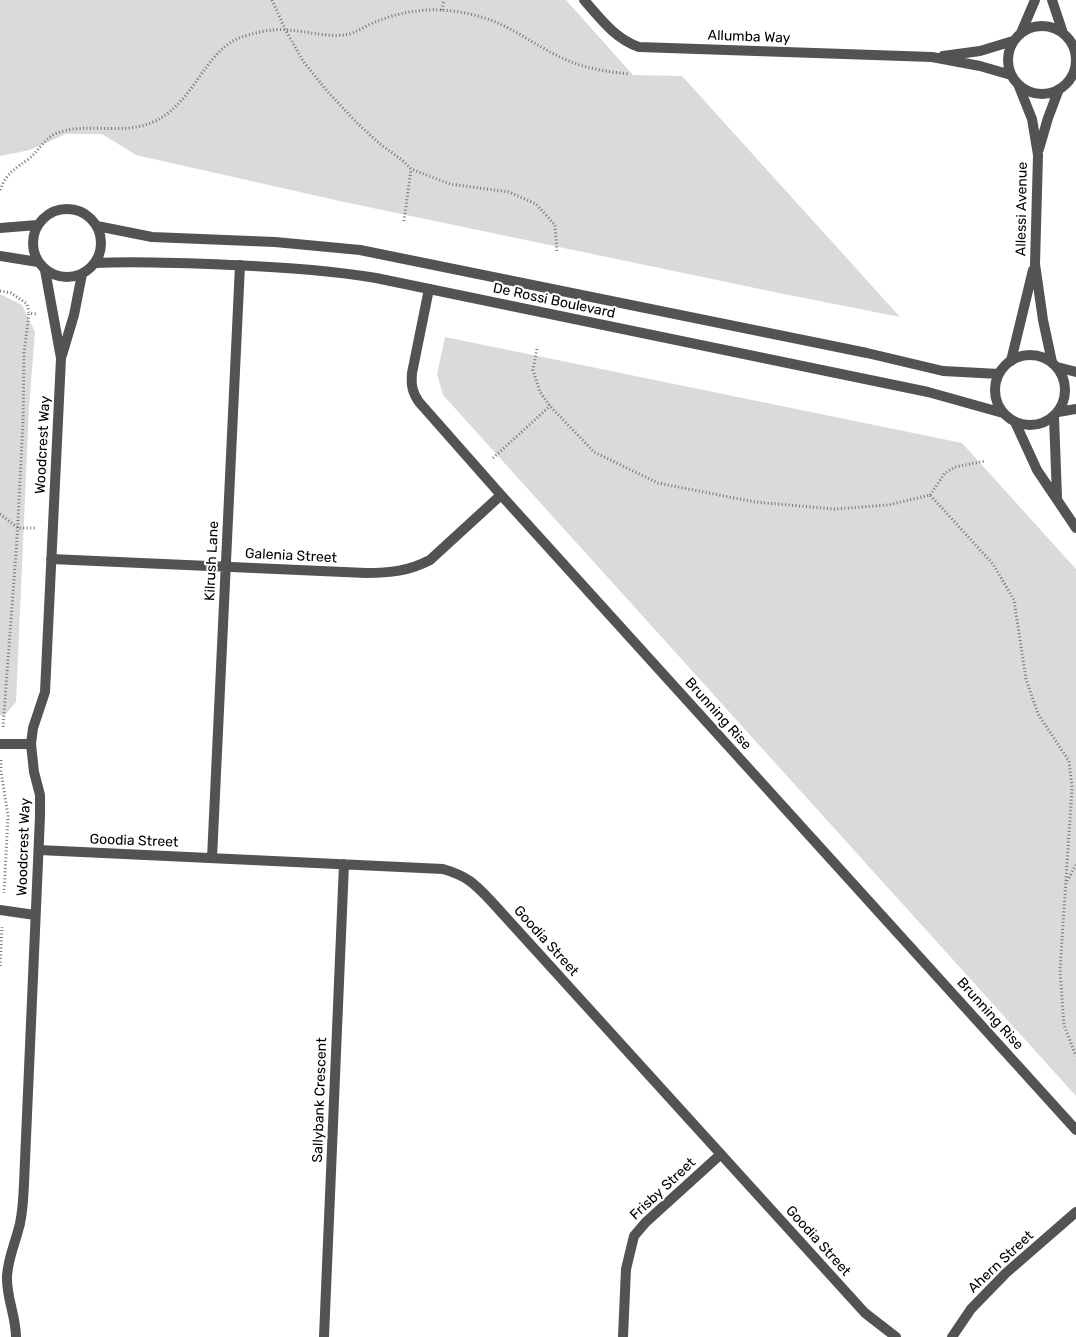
<!DOCTYPE html>
<style>
body{margin:0}
canvas{display:block;background:#fff}
</style>
<canvas width="1076" height="1337"></canvas>
<script>
const ctx = document.querySelector('canvas').getContext('2d');
ctx.lineJoin = 'round';
function fill(path, color) { ctx.fillStyle = color; ctx.fill(path, 'evenodd'); }
function stroke(path, color, width, dash) { ctx.strokeStyle = color; ctx.lineWidth = width; ctx.lineCap = dash ? 'butt' : 'round'; ctx.setLineDash(dash || []); ctx.stroke(path); }
function drawText(font, color, halo, rows, align = 'center') {
  ctx.font = font + ' Rubik,sans-serif'; ctx.lineWidth = 4; ctx.setLineDash([]); ctx.textBaseline = 'middle'; ctx.strokeStyle = halo; ctx.fillStyle = color; for (const [text, x, y, turn = 0] of rows) {
    ctx.save(); ctx.translate(x, y); ctx.rotate((+turn || 0) * Math.PI / 180); ctx.textAlign = isNaN(turn) ? turn : align; if (halo) ctx.strokeText(text, 0, 0); ctx.fillText(text, 0, 0); ctx.restore();
  }
}
const green = new Path2D(`
 M 0,0 L 566,0 L 633,75 L 682,76 L 900,317 L 779,293 L 344,202 L 136,155 L 102,134 L 66,134 L 30,150 L 0,156 Z
 M 0,294 L 22,305 L 35,332 L 29,407 L 16,702 L 5,715 L 0,715 Z
 M 445,337 L 962,443 L 1076,569 L 1076,1096 L 443,395 L 437,374 Z`);
const path = new Path2D(`
 M 272,0 L 285,29 L 303,61 L 327,91 L 357,123 L 380,144 L 402,160 L 411,169 L 450,184 L 509,192 L 536,204 L 555,225 L 557,253
 M 442,10 L 444,0
 M 0,190 C 7,172 15,169 30,158 C 39,150 45,138 57,133 C 85,122 121,135 151,123 C 194,105 203,53 239,38 C 253,33 273,28 288,30 C 306,31 325,37 344,35 C 355,34 368,24 378,21 C 398,13 420,9 441,10 C 460,11 483,16 500,24 C 526,36 550,55 577,64 C 594,70 611,72 629,74
 M 404,221 L 411,169
 M 0,291 L 11,293 L 27,304 L 29,313 L 36,314
 M 537,349 L 533,370 L 540,392 L 550,406 L 594,452 L 658,483 L 755,502 L 834,509 L 888,505 L 930,495 L 993,564 L 1014,600 L 1026,679 L 1038,714 L 1069,761 L 1072,788 L 1060,970 L 1064,1025 L 1076,1056
 M 493,458 L 550,406
 M 930,495 L 945,473 L 955,467 L 985,461
 M 0,514 L 18,528 L 35,528
 M 3,727 L 17,539 L 23,422 L 24,353 L 29,313
 M 1,760 L 1,771 L 8,816 L 4,893
 M 1067,881 L 1076,865
 M 0,966 L 2,927`);
const minor = new Path2D(`
 M 584,0 C 600,18 615,39 639,47 L 932,57 L 980,66 L 1011,75
 M 1052,0 L 1063,33
 M1008 60a34 34 0 1 1 68 0a34 34 0 1 1-68 0Z
 M 1021,33 L 1035,0
 M 943,56 L 980,51 L 1013,41
 M 1018,84 L 1032,119 L 1038,155 L 1035,264 L 1043,320 L 1052,362
 M 1039,149 L 1048,118 L 1059,89
 M 429,289 L 412,373 C 411,385 412,392 419,402 L 501,495 L 1076,1130
 M 62,355 L 74,315 L 82,274
 M 1011,361 L 1033,270
 M 1054,417 L 1057,497
 M 1015,422 L 1037,470 L 1076,528
 M 51,559 L 366,573 C 390,573 409,571 430,560 L 501,495
 M 0,744 L 31,744
 M 39,850 L 443,869 C 467,876 474,883 491,901 L 865,1313 L 896,1337
 M 212,858 L 240,265
 M 0,910 L 35,915
 M 16,1337 C 16,1316 6,1297 7,1276 C 8,1259 14,1246 18,1231 C 23,1216 23,1200 24,1184 L 40,816 L 40,795 L 34,772 L 31,744 L 33,728 L 45,692 L 61,358 L 45,270
 M 324,1337 L 344,864
 M 623,1337 L 626,1269 L 634,1236 L 646,1222 L 721,1154
 M 952,1337 L 971,1309 L 1006,1273 L 1076,1212`);
const tertiary = new Path2D(`
 M33 243a34 34 0 1 1 68 0a34 34 0 1 1-68 0Z
 M 97,226 L 152,237 L 275,242 L 360,250 L 867,353 L 943,371 L 999,374
 M 0,228 L 37,225
 M 0,256 L 38,262
 M 95,263 C 141,261 186,263 232,265 C 281,267 328,270 376,278 L 928,392 L 1003,413
 M995 390a35 35 0 1 1 70 0a35 35 0 1 1-70 0Z
 M 1057,367 L 1076,372
 M 1058,412 L 1076,409`);
const streetNames = [
 ["Allumba Way",749,37,2],
 ["Allessi Avenue",1022,209,-89],
 ["De Rossi Boulevard",554,301,12],
 ["Woodcrest Way",43,445,-87],
 ["Galenia Street",291,556,3],
 ["Kilrush Lane",212,561,-87],
 ["Brunning Rise",718,714,48],
 ["Goodia Street",134,841,2],
 ["Woodcrest Way",24,847,-88],
 ["Goodia Street",546,941,48],
 ["Brunning Rise",990,1014,48],
 ["Sallybank Crescent",320,1100,-88],
 ["Frisby Street",663,1189,-43],
 ["Goodia Street",818,1241,48],
 ["Ahern Street",1001,1262,-43]
];
fill(green, '#dadada');
stroke(path, '#757575', 3, [1, 2.5]);
stroke(minor, '#535353', 10);
stroke(tertiary, '#535353', 10);
drawText('14px', '#000', '#fff', streetNames);
</script>
